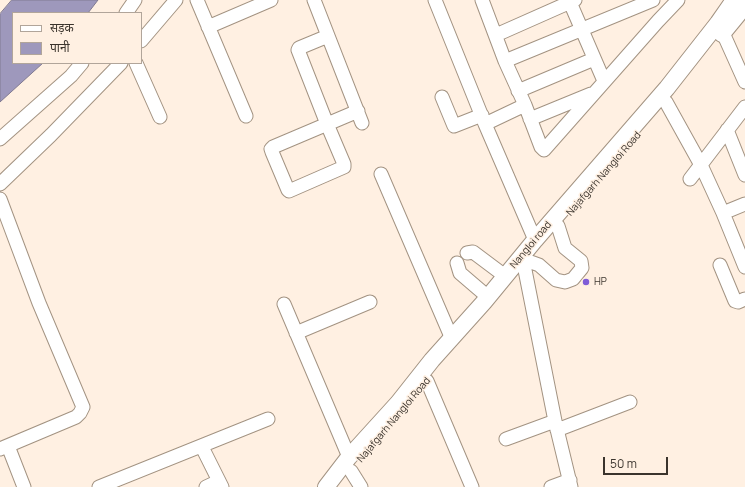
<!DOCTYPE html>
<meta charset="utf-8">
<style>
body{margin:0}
#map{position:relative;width:745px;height:487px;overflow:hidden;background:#fff0e2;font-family:Manrope,"Noto Sans Devanagari",sans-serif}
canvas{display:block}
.legend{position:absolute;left:12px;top:12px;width:130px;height:52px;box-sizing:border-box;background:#fff0e2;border:1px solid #b1a59a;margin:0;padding:5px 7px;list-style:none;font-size:12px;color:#3b342d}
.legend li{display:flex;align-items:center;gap:8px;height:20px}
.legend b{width:20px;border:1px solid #b1a59a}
.scale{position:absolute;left:603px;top:457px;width:65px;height:18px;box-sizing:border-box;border:2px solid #3b342d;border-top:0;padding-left:5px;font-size:12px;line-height:14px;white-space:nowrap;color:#3b342d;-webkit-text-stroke:3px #fff0e2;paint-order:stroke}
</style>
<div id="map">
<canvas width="745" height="487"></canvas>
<ul class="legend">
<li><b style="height:5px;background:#fff"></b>सड़क</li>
<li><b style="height:11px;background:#9e98bc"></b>पानी</li>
</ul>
<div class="scale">50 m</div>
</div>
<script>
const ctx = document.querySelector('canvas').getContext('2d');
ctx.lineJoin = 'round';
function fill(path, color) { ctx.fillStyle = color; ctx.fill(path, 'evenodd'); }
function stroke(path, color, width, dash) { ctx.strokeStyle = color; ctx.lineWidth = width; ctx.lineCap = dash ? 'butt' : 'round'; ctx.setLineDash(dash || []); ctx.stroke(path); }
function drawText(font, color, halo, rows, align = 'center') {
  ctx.font = font + ' Manrope,sans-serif'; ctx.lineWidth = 3; ctx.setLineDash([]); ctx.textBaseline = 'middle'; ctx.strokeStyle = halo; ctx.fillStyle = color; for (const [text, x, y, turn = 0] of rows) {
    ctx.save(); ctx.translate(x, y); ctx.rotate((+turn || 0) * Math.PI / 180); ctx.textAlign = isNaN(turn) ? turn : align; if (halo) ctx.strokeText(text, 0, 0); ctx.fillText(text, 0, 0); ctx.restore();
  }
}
const water = new Path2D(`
 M 12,0 L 98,0 L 88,13 L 13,13 L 13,63 L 43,63 L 0,102 L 0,14 Z`);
const minor = new Path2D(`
 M 197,0 L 246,116
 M 314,0 L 362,123
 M 435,0 L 485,124
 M 482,0 L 505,61 L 525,105 L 541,147 L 544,150 L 658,21 L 678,0
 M 569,0 L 604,81
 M 126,13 L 135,0
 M 208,27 L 271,0
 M 723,33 L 745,82
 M 496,35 L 575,0
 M 328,36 L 299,48 L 298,50 L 327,124 L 344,164 L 344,167 L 289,191 L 288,190 L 272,152 L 271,149 L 273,147 C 301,135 329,123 358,111
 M 141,41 L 176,0
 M 505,61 L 653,0
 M 136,63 L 160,117
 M 518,91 L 594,59
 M 442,97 L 454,126 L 482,115
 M 666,102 L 701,165 L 723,213 L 745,267
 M 525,105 L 485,124 L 535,240
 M 530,119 L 591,94
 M 727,130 L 745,175
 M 0,139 L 71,76 L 82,63
 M 381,174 L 452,339
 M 690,179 L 745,107
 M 0,184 L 51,135 L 121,63
 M 0,199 L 39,303 L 83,407 L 80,413 L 76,417 L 0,449
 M 723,213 L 745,204
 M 467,253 L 473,252 L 505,276
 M 518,260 L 524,265 L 555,421 L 571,487
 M 528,261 L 539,265 L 556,280 L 565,282 L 573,279 L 582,268 L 581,261 L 565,248 L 558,226
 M 457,263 L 460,273 L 488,297
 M 720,265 L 735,301 L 738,302 L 745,299
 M 284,304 L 349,457
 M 296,333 L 370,302
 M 427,381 L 472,487
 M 557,430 L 630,402
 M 506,439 L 555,421
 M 8,446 L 24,487
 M 202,447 L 222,487
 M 351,471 L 361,487
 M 99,487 L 268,419
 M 206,487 L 219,481
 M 551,487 L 570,480`);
const major = new Path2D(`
 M 722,34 L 745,6
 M 326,487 L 349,457 L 398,403 L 432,360 L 484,302 L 535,240 L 667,88 L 718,23 L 734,0`);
const markers = [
 [586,282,4,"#7f5cd7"]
];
const streetNames = [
 ["Najafgarh Nangloi Road",604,174,-49],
 ["Nangloi road",531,245,-50],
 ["Najafgarh Nangloi Road",394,420,-50]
];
const poiNames = [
 ["HP",594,282]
];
fill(water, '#9e98bc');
stroke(water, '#807a91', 1);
stroke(minor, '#a39382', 15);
stroke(major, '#a39382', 18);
stroke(minor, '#fff', 13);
stroke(major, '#fff', 16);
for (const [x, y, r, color] of markers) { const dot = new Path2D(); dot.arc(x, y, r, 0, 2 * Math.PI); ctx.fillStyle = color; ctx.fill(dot); stroke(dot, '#fff0e2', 1.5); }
drawText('10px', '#3b342d', '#fff0e2', streetNames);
drawText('10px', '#3b342d', '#fff0e2', poiNames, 'left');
</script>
